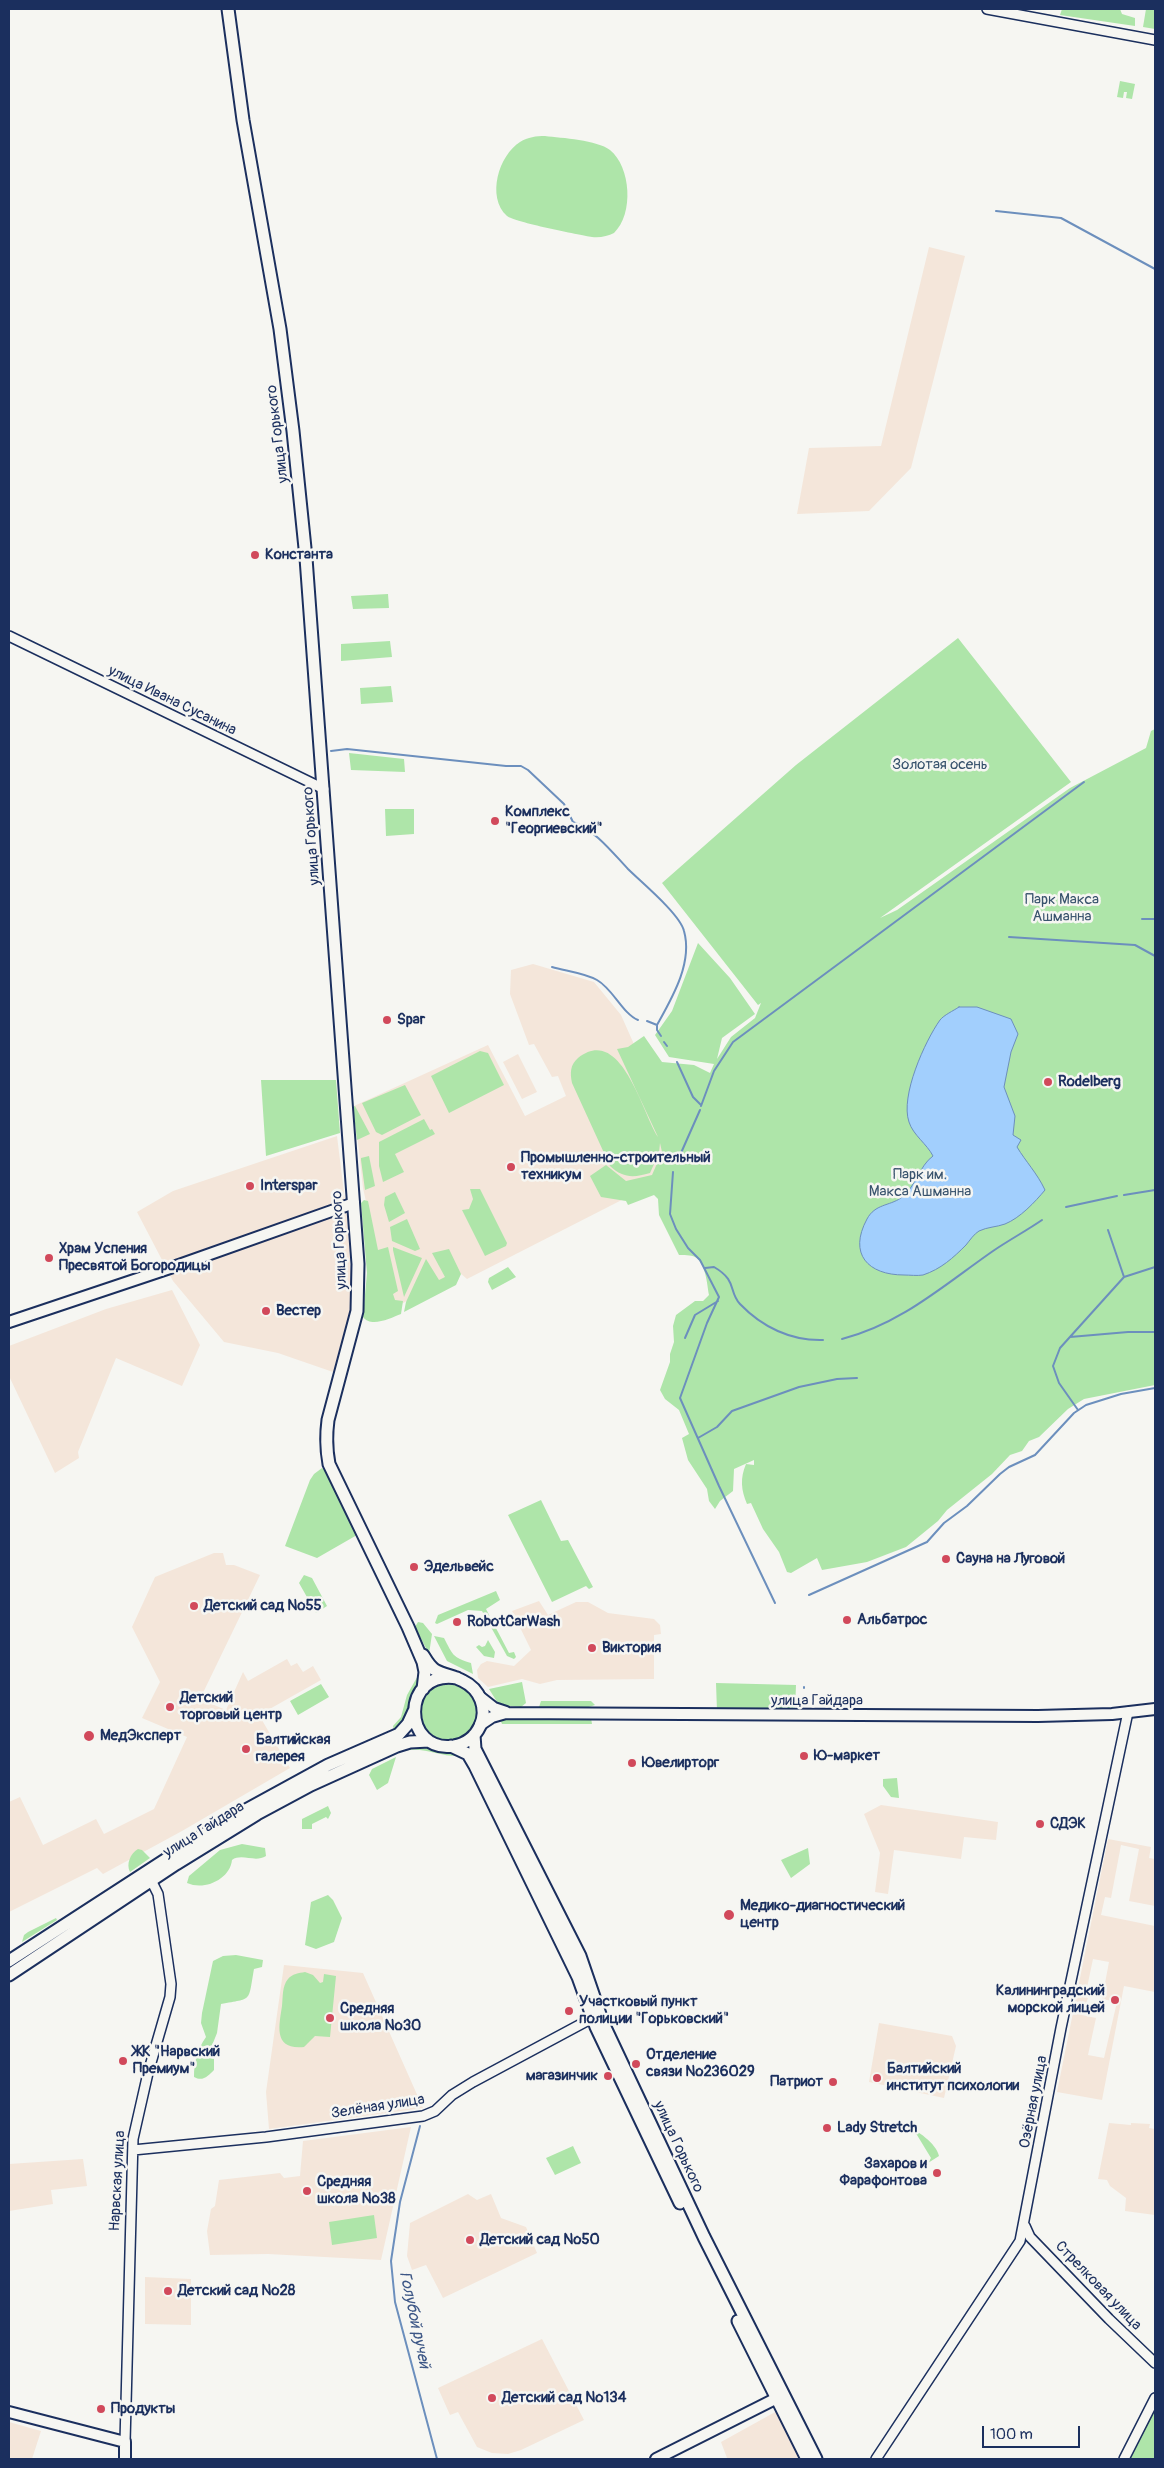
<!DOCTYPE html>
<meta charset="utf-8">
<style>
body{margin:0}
#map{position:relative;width:1164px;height:2468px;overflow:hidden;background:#f6f6f2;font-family:Pangolin,sans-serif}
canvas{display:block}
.frame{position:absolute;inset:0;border:10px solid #1b2f5e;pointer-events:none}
.scale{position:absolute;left:982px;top:2426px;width:98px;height:22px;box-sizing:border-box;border:2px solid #1b2f5e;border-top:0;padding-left:6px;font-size:15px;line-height:18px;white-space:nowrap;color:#1b2f5e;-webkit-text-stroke:4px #f6f6f2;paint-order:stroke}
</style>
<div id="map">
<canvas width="1164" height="2468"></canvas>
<div class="frame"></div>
<div class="scale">100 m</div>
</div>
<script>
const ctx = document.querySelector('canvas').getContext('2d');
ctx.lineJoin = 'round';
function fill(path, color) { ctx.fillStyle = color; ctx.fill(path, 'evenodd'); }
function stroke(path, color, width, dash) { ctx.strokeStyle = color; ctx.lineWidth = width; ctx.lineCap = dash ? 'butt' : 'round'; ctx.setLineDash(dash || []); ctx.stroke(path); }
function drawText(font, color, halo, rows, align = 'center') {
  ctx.font = font + ' Pangolin,sans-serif'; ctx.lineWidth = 5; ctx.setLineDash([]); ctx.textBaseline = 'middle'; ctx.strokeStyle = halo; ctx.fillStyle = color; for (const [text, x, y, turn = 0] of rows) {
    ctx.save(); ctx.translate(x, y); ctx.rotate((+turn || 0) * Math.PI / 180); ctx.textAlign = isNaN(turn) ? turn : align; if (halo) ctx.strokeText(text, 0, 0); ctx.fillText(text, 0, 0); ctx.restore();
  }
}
const built = new Path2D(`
 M 929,247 L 965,256 L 911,468 L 869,511 L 797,514 L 809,448 L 881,446 Z
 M 533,964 L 594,982 L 621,1015 L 637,1051 L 666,1151 L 655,1183 L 467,1279 L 460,1273 L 390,1310 L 363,1188 L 354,1106 L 488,1045 L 525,1116 L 566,1096 L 558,1076 L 552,1077 L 534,1044 L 529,1045 L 510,994 L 511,970 Z
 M 518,1054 L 537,1092 L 522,1099 L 503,1062 Z
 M 337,1136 L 347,1217 L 353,1301 L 333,1372 L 278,1353 L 224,1342 L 173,1281 L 137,1212 L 173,1191 Z
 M 172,1290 L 200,1345 L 182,1386 L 116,1358 L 78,1452 L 79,1458 L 55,1473 L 9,1376 L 9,1346 L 106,1309 Z
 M 214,1553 L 223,1553 L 226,1565 L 234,1565 L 260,1575 L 200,1699 L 226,1710 L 243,1672 L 248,1681 L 287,1659 L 291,1666 L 297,1663 L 303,1672 L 313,1666 L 321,1680 L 259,1715 L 290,1768 L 182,1831 L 103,1874 L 97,1868 L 9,1912 L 9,1802 L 20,1797 L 43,1845 L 96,1819 L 104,1834 L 154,1809 L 187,1737 L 142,1718 L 160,1682 L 132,1627 L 155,1577 Z
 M 539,1601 L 548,1615 L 576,1602 L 588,1602 L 608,1613 L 654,1619 L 660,1625 L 661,1634 L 654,1635 L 654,1679 L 557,1680 L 540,1684 L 522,1679 L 488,1687 L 478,1678 L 477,1670 L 481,1664 L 487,1661 L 514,1666 L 531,1650 L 512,1611 Z
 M 881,1805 L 998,1822 L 996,1840 L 964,1837 L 961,1859 L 894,1850 L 888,1894 L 875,1892 L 880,1853 L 864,1814 Z
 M 1108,1839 L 1151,1847 L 1149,1858 L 1155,1859 L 1155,1906 L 1129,1901 L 1139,1849 L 1121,1845 L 1111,1898 L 1105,1897 L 1101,1915 L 1155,1926 L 1155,1992 L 1124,1986 L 1102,2100 L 1057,2092 ZM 1093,1959 L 1109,1962 L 1102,1999 L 1117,2002 L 1104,2058 L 1088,2055 L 1096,2018 L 1082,2015 L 1088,1998 L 1085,1997 Z
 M 284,1965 L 363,1973 L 423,2108 L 269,2129 L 266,2092 Z
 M 879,2023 L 952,2036 L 956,2046 L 944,2098 L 869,2082 Z
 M 1109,2123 L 1131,2125 L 1131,2123 L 1150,2124 L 1149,2128 L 1155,2129 L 1155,2215 L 1125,2211 L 1126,2198 L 1110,2186 L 1107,2180 L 1098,2179 Z
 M 411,2127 L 381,2260 L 268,2254 L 210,2255 L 207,2231 L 211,2209 L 215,2206 L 219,2180 L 280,2173 L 284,2178 L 300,2176 L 303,2141 Z
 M 83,2159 L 87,2186 L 51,2190 L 53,2204 L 9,2211 L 9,2164 Z
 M 468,2194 L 477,2200 L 491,2194 L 501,2218 L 526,2227 L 537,2253 L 443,2298 L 426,2265 L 412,2270 L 407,2256 L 410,2223 Z
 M 145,2277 L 191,2279 L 191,2325 L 145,2324 Z
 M 542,2339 L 584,2420 L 521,2450 L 508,2454 L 492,2453 L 477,2447 L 458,2412 L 450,2415 L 438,2388 Z
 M 777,2411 L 800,2459 L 727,2458 L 721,2442 Z
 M 9,2422 L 41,2431 L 32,2459 L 9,2459 Z`);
const green = new Path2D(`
 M 1062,9 L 1120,9 L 1122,14 L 1135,18 L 1135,26 L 1060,15 Z
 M 1146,9 L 1155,9 L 1155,29 L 1143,27 Z
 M 1120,81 L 1135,84 L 1132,99 L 1126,98 L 1127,92 L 1124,92 L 1123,98 L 1117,97 Z
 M 545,136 C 562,138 597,140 610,150 C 631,167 634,214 614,233 C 608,236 600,238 592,237 C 580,235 514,222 507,216 C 486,197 499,155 520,142 C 528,137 536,136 545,136 Z
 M 388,594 L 389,608 L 353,609 L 351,596 Z
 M 958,638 L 1071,782 L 880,918 L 897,910 L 1070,788 L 1146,748 L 1151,731 L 1155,729 L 1155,1385 L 1084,1399 L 1068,1409 L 1039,1437 L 1029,1441 L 1022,1451 L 1010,1455 L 992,1474 L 947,1510 L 938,1521 L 906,1547 L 867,1562 L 822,1570 L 817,1558 L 791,1573 L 787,1572 L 779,1552 L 763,1529 L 751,1503 L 747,1504 C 741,1490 740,1478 746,1464 L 754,1465 L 754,1460 L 734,1469 L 733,1491 L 720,1501 L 715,1509 L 709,1501 L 707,1489 L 688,1460 L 682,1438 L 689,1434 L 679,1410 L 665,1399 L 660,1390 L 670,1362 L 670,1354 L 674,1342 L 673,1326 L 676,1315 L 695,1301 L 703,1301 L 709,1295 C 707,1284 706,1263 695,1257 C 691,1255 683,1255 679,1255 L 659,1215 L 658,1199 L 654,1195 L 628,1205 L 626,1201 L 601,1197 L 590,1176 L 606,1165 L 626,1181 L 652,1175 L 662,1152 L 660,1143 L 659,1153 L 650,1173 C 633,1178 623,1178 610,1166 L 572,1083 C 570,1073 570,1065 578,1058 C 621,1024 642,1112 658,1137 L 617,1049 L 628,1047 L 644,1036 L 662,1062 L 694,1065 L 710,1073 L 714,1064 L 669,1057 L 655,1035 L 672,1011 L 698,943 L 730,978 L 755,1014 L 722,1038 L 717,1059 L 731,1037 L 755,1018 L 761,1003 L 758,1005 L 662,883 L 796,765 Z
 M 390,641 L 392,657 L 341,661 L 341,644 Z
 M 391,686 L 393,702 L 361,704 L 360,688 Z
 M 349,753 L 404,759 L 405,772 L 351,770 Z
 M 385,809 L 414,809 L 414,834 L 386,836 Z
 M 480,1051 L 488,1053 L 504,1085 L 449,1113 L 431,1076 Z
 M 261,1080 L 336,1080 L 340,1133 L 266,1156 Z
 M 405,1085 L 421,1115 L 382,1135 L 376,1132 L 362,1103 Z
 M 355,1106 L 370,1134 L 357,1140 L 353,1107 Z
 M 424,1119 L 430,1130 L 432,1129 L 435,1134 L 395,1154 L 404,1172 L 383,1182 L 379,1166 L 379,1142 Z
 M 369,1156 L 375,1186 L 365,1190 L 361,1160 L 361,1158 Z
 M 470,1189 L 480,1189 L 507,1243 L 506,1246 L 487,1255 L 485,1256 L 462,1210 L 469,1209 L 473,1199 Z
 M 395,1192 L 405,1213 L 389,1222 L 384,1205 L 385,1197 Z
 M 364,1200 L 368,1201 L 378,1250 L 388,1247 L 398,1291 L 393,1294 L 395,1300 L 403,1301 L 401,1314 C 391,1318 371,1328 363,1317 L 367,1273 L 361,1203 Z
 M 407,1219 L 420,1249 L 415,1251 L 392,1241 L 390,1227 Z
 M 393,1247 L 422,1258 L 404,1297 L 393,1250 Z
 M 449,1249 L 461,1274 L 456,1285 L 404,1312 L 406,1302 L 426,1259 L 439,1280 L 445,1277 L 432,1253 Z
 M 508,1267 L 516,1277 L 492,1290 L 488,1282 L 489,1278 Z
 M 322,1468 L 328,1472 L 357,1535 L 317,1558 L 285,1546 L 310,1480 L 314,1474 Z
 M 541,1500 L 561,1541 L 568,1540 L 593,1587 L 589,1589 L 586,1586 L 552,1602 L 508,1515 Z
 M 304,1575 L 312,1578 L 327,1606 L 316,1613 L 299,1583 Z
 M 496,1591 L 500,1600 L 486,1609 L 509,1653 L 514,1652 L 516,1657 L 514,1659 L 507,1656 L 482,1611 L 468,1610 L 437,1624 L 435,1623 L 438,1615 Z
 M 418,1622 L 423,1623 L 432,1634 L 429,1654 L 415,1627 Z
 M 434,1636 L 444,1638 C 453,1655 452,1657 471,1663 L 473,1674 L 447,1661 Z
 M 488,1640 L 495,1652 L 494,1658 L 484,1656 L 476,1647 L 479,1645 L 482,1647 L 485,1646 Z
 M 420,1672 L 421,1679 L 411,1694 L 405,1720 L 394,1731 L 393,1726 L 401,1717 L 407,1695 Z
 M 522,1682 L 526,1703 L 521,1707 L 499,1705 L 489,1689 Z
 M 716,1683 L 796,1685 L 795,1710 L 717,1711 Z
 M420 1712a28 28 0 1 1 56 0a28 28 0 1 1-56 0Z
 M 321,1684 L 329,1697 L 298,1715 L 290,1701 Z
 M 541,1701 L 591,1701 L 595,1705 L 586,1708 L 539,1707 Z
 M 499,1717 L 591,1718 L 592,1724 L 502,1724 Z
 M 428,1746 L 460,1754 L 460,1756 C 440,1757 423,1746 404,1751 L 403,1748 Z
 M 396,1757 L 388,1783 L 377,1790 L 369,1775 L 372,1769 Z
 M 897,1778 L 899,1798 L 891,1797 L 883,1786 L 883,1779 Z
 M 328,1806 L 331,1813 L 328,1819 L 326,1817 L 312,1824 L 312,1829 L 302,1829 L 302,1819 Z
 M 242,1844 L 265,1848 L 266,1856 C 255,1863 242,1853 232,1860 C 230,1879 205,1891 187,1883 L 189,1876 L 220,1850 Z
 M 808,1848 L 810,1864 L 791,1878 L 781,1860 Z
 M 138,1849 L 142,1850 L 150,1858 L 130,1872 C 126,1864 130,1854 138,1849 Z
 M 328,1895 L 333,1900 L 342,1918 L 334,1942 L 316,1949 L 305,1945 L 311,1902 Z
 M 56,1918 L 57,1920 L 22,1942 L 24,1935 L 28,1932 Z
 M 236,1955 L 263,1960 L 262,1967 L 254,1969 C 248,2003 253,1998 221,2004 L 217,2033 L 211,2048 L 214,2054 L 214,2070 C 208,2076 203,2082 194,2077 C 194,2062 197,2050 206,2037 L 201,2023 L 202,2013 L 213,1961 L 223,1956 Z
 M 305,1972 L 313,1975 L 320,1983 L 323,1982 L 324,1974 L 336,1976 L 330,2037 L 315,2036 L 304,2047 C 273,2050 279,2026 282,2006 C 283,1997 282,1986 288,1979 C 292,1974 299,1973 305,1972 Z
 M 906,2126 C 916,2129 937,2144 939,2156 L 928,2163 L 931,2158 L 917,2135 Z
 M 573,2146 L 581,2163 L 555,2175 L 546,2158 Z
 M 374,2215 L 377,2238 L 332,2245 L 329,2222 Z
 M 1155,2407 L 1155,2459 L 1130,2459 Z`);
const water = new Path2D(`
 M 959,1007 L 977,1007 L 1011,1019 L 1018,1034 L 1011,1052 L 1004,1087 L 1015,1116 L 1013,1135 L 1021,1140 L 1017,1147 C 1026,1162 1037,1173 1045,1190 C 1035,1202 1020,1218 1005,1224 C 997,1227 987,1227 979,1231 C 974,1234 970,1240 966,1245 C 953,1258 941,1269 923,1275 C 917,1276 910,1275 904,1275 C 868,1275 848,1254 867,1219 C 875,1204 889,1206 901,1198 C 916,1187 919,1166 933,1156 C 927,1144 913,1135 909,1122 C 900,1096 925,1041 940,1020 C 944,1015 953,1011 959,1007 Z`);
const stream = new Path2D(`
 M 996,211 L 1061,218 L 1155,269
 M 331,751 L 347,749 L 506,766 L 521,766 L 528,770 L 564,804 L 573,822 C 595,830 612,852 628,869 C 641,882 680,914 684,931 C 693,963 672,998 657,1025 L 657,1030 L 661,1036
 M 1142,919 L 1155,919
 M 1009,937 L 1135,945 L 1155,956
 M 552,967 C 566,971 585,973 597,980 C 613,989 623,1014 638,1020
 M 647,1021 L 657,1025
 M 664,1042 L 667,1046
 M 677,1062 L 693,1097 L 701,1105
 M 701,1106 L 714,1071 L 733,1042 L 1084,782
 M 677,1162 L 700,1110
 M 673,1172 L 670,1214 L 676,1229 L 688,1248 L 700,1260 L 719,1297 L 707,1323 L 680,1398 L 719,1486 L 775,1603
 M 1124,1195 L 1155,1190
 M 1066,1207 L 1117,1196
 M 1108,1230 L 1124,1277
 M 705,1268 L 714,1267 C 738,1281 728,1291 740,1304 C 762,1327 791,1341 823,1340
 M 1070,1337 L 1128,1332 L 1155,1332
 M 685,1338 L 695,1315 L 718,1301
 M 842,1339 C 901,1324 944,1285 993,1251 C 1009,1240 1026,1231 1042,1220
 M 1078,1410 L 1059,1383 L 1053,1366 L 1060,1348 L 1124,1277 L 1155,1267
 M 698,1438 L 717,1427 L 732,1411 L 799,1387 L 837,1379 L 857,1378
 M 809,1595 L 927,1542 L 944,1523 L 967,1506 L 1000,1474 L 1009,1467 L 1035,1455 L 1074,1413 L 1086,1405 L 1121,1394 L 1155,1388
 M 804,1687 L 804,1688
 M 420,2126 L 400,2202 L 391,2261 L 395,2302 L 437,2459`);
const tertiary = new Path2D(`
 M 987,9 L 1155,40
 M 9,636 L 324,789
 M 133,2150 L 266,2137 L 423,2116 L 435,2111 L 452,2095 L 473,2082 L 598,2015
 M 1025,2226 L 1030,2237 L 1109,2319 L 1155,2363
 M 125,2442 L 133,2139 L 148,2073 L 170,1997 L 171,1984 L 158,1894 L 152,1882
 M 876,2459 L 1020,2241 L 1061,2028 L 1128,1712
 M 1124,2459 L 1155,2398`);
const secondary = new Path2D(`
 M 9,1322 L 179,1265 L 354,1203
 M 480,1697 L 494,1708 L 506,1712
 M 480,1725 L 492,1717 L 506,1713 L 1038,1716 L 1112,1714 L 1155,1709
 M 9,2412 L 125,2442 L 125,2459
 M 656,2459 L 783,2395`);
const primary = new Path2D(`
 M 228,9 L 243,120 L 280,329 L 293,431 L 306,558 L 358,1264 L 357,1311 L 328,1420 C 326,1435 326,1448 329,1464 L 408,1627 L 423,1662 L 425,1672 L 423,1689
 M 423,1655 C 426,1660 429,1666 435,1670 C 444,1675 454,1676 463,1681 C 480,1689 488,1709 480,1726 C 475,1737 465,1744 454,1746 C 402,1754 400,1669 457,1678
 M 474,1735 L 475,1749 L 580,1956 L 603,2023 L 704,2237 L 816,2459
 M 451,1746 L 468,1754 L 475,1766 L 578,1977 L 596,2027 L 680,2203
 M 9,1961 L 222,1823 L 328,1765 L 399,1734 L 408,1724 L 414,1711
 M 9,1975 L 176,1864 L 257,1814 L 311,1785 L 397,1746 L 410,1742 L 429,1741
 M 738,2321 L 807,2459`);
const markers = [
 [255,555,5,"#d1495b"],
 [495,821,5,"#d1495b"],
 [387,1020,5,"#d1495b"],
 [1048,1082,5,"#d1495b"],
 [511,1167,5,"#d1495b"],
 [250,1186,5,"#d1495b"],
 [49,1258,5,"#d1495b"],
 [266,1311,5,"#d1495b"],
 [946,1559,5,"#d1495b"],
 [414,1567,5,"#d1495b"],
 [194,1606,5,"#d1495b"],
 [847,1620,5,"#d1495b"],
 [457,1622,5,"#d1495b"],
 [592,1648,5,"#d1495b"],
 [170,1707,5,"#d1495b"],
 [89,1736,6,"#d1495b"],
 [246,1749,5,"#d1495b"],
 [804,1756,5,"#d1495b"],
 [632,1763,5,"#d1495b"],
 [1040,1824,5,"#d1495b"],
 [729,1915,6,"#d1495b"],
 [1115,2000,5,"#d1495b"],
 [569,2011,5,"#d1495b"],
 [330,2018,5,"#d1495b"],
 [123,2061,5,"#d1495b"],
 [636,2064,5,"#d1495b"],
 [608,2076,5,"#d1495b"],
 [877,2078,5,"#d1495b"],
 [833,2082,5,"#d1495b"],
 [827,2128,5,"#d1495b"],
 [937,2173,5,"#d1495b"],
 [307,2191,5,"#d1495b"],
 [470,2240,5,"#d1495b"],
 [168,2291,5,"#d1495b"],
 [492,2398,5,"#d1495b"],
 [101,2409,5,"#d1495b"]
];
const streetNames = [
 ["улица Горького",278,434,-97],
 ["улица Ивана Сусанина",172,701,26],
 ["улица Горького",312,836,-94],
 ["улица Горького",340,1240,-93],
 ["улица Гайдара",817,1701],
 ["улица Гайдара",204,1830,-32],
 ["Озёрная улица",1034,2102,-79],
 ["Зелёная улица",378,2107,-9],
 ["улица Горького",678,2147,65],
 ["Нарвская улица",118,2181,-87],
 ["Стрелковая улица",1098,2286,46]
];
const poiNames = [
 ["Константа",265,555],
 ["Комплекс",505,812],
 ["\"Георгиевский\"",505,829],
 ["Spar",397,1020],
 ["Rodelberg",1058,1082],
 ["Промышленно-строительный",521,1158],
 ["техникум",521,1175],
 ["Interspar",260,1186],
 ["Храм Успения",59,1249],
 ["Пресвятой Богородицы",59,1266],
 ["Вестер",276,1311],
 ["Сауна на Луговой",956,1559],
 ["Эдельвейс",424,1567],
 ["Детский сад №55",204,1606],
 ["Альбатрос",857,1620],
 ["RobotCarWash",467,1622],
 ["Виктория",602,1648],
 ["Детский",180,1698],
 ["торговый центр",180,1715],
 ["МедЭксперт",100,1736],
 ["Балтийская",256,1740],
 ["галерея",256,1757],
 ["Ю-маркет",814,1756],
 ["Ювелирторг",642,1763],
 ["СДЭК",1050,1824],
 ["Медико-диагностический",740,1906],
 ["центр",740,1923],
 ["Калининградский",1105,1991,"right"],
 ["морской лицей",1105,2008,"right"],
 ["Участковый пункт",579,2002],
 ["полиции \"Горьковский\"",579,2019],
 ["Средняя",340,2009],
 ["школа №30",340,2026],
 ["ЖК \"Нарвский",133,2052],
 ["Премиум\"",133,2069],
 ["Отделение",646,2055],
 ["связи №236029",646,2072],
 ["Балтийский",887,2069],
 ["институт психологии",887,2086],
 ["магазинчик",598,2076,"right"],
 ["Патриот",823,2082,"right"],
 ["Lady Stretch",837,2128],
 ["Захаров и",927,2164,"right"],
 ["Фарафонтова",927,2181,"right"],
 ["Средняя",317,2182],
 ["школа №38",317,2199],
 ["Детский сад №50",480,2240],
 ["Детский сад №28",178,2291],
 ["Детский сад №134",502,2398],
 ["Продукты",111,2409]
];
const parkNames = [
 ["Золотая осень",940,765],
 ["Парк Макса",1062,900],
 ["Ашманна",1062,917],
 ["Парк им.",920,1175],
 ["Макса Ашманна",920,1192]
];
const waterNames = [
 ["Голубой ручей",414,2320,78]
];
fill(built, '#f4e6da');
fill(green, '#aee5a9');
fill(water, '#a2cffd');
stroke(water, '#6c8fbd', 1);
stroke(stream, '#6c8fbd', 2);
stroke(tertiary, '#1b2f5e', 12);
stroke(secondary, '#1b2f5e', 14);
stroke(primary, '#1b2f5e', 15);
stroke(tertiary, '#f6f6f2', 9);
stroke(secondary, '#f6f6f2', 10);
stroke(primary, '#f6f6f2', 11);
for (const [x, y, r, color] of markers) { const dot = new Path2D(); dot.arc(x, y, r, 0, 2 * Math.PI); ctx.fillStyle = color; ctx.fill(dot); stroke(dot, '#f6f6f2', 2); }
drawText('15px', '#1b2f5e', '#f6f6f2', streetNames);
drawText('bold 15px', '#1b2f5e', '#f6f6f2', poiNames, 'left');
drawText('15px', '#38536d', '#f6f6f2', parkNames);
drawText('italic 16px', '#3d5786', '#f6f6f2', waterNames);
</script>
